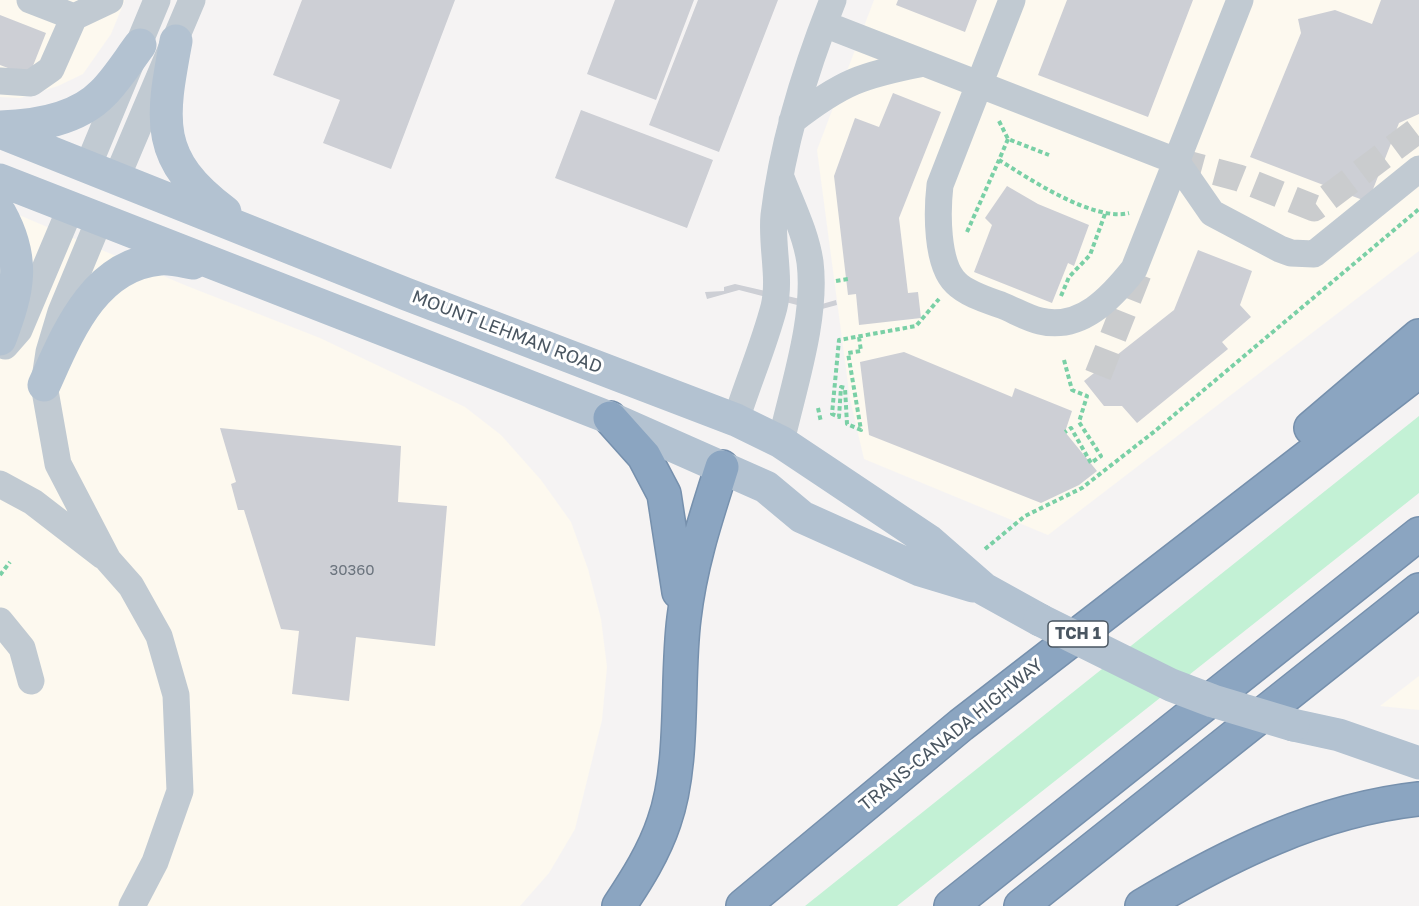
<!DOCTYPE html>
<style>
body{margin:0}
canvas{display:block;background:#f5f3f3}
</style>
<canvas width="1419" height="906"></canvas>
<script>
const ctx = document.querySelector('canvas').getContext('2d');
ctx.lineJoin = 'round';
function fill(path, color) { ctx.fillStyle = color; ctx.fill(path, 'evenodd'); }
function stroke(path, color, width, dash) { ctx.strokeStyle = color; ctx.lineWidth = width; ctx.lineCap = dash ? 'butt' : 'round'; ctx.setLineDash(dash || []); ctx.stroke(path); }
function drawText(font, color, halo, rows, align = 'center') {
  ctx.font = font + ' "Golos Text",sans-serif'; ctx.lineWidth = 6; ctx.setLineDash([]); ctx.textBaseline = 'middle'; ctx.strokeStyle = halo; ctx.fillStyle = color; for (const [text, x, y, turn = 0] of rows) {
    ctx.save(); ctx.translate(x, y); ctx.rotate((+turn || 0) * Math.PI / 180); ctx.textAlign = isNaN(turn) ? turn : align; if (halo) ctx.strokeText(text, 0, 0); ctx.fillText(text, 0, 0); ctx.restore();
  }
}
const commercial = new Path2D(`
 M 0,0 L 125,0 L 111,34 L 83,74 L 58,86 L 20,98 L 0,97 Z
 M 874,0 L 1419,0 L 1419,251 L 1048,535 L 864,459 L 850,399 L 817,150 Z
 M 0,207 L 187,286 L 320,338 L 465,407 L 501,435 L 541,480 L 571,522 L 588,569 L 601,619 L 607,667 L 602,720 L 575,829 L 549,873 L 520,906 L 0,906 Z
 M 1419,676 L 1419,710 L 1380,706 Z`);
const green = new Path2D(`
 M 1419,416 L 1419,493 L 897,906 L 805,906 Z`);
const building = new Path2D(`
 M 302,0 L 455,0 L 391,169 L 323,143 L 340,100 L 273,75 Z
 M 615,0 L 694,0 L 656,100 L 587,74 Z
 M 698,0 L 778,0 L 719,152 L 649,125 Z
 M 898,0 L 977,0 L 965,32 L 896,5 Z
 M 1067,0 L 1193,0 L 1148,117 L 1038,75 Z
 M 1381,0 L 1419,0 L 1419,114 L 1399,123 L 1368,202 L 1250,157 L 1301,33 L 1298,19 L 1335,10 L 1372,24 Z
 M 0,15 L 46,33 L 29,76 L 0,65 Z
 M 893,93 L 941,112 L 899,218 L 908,293 L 918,292 L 921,318 L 859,325 L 856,294 L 848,295 L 834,176 L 855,118 L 879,127 Z
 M 581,110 L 713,160 L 687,228 L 555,178 Z
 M 1007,186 L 1038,204 L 1089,225 L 1074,266 L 1068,263 L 1052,303 L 974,272 L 992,225 L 985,218 Z
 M 1198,250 L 1252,271 L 1240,305 L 1251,317 L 1222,342 L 1228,349 L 1137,423 L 1122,406 L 1104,406 L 1084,381 L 1174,310 Z
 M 735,284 L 822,304 L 836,300 L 837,305 L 822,309 L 801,306 L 739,290 L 707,299 L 705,292 L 724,291 L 724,287 Z
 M 904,352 L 1012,397 L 1015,388 L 1072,411 L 1065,432 L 1097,471 L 1079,485 L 1041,503 L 869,435 L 860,362 Z
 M 220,428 L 401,446 L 398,502 L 447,506 L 435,646 L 356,637 L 349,701 L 292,694 L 299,631 L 281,629 L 244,510 L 238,510 L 231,484 L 236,482 Z`);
const minorTunnel = new Path2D(`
 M 1176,161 L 1239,178 L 1314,208 L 1419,129
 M 1098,375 L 1143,261`);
const path = new Path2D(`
 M 999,121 L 1008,139 L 1049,155
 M 1008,139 L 999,160 C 1028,178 1093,222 1129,213
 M 967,232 L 999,160
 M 836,281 L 848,279
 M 1061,296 L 1069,277 L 1090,255 L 1105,214
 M 859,337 L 861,351 L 848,353 L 861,430 L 847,424 L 845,388 L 841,387 L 839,417 L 832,414 L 839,340 L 916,326 L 939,299
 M 1064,360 L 1072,390 L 1087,396 L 1079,422 L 1101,456 L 1091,463 L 1071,428 L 1065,432
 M 818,408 L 821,422
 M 985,549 L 1025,516 L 1082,488 L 1155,431 L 1419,209
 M 0,575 L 10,562`);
const minor = new Path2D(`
 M 1012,0 L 940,185 C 937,211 936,264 956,283 C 967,294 987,300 1001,305 C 1014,310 1027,318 1040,321 C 1081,331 1111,298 1134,269 L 1240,0
 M 74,17 L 110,0
 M 824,24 L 1176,161 L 1212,213 L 1280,249 L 1291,253 L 1314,254 L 1419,169
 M 0,81 L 31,83 L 51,69 L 74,17 L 30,0
 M 792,121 C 842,82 862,75 924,63
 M 88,166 L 157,0
 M 117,177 L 192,0
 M 100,218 L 61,312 L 49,352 L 44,385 L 58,464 L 108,560 L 131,586 L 159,636 L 176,695 L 180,791 L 155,862 L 132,906
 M 5,346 L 19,330 L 71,207
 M 736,420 C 748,382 764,345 774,307 C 781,277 771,246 774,215 C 783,140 805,70 833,0
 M 781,442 C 793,388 817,318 810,262 C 806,234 792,206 782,180
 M 0,484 L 33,502 L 103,556
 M 0,621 L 22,648 L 31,681`);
const major = new Path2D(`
 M 176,41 C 161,121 154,159 225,212
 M 0,127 C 36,126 77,120 103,93 C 117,79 128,61 140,45
 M 0,132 L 406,294 L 736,420 L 781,442 L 826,472 L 929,541 L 984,589 L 1040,620
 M 0,180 L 610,418 L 766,487 L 802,517 L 920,570 L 973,586
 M 0,213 C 26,260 18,291 0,339
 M 44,385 C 68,332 94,265 160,259 C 171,258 182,261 193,263
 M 1293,725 L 1339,735 L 1419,763`);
const highway = new Path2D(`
 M 610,418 L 644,456 L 664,494 L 679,592
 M 1311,428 L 1419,336
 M 619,906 C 637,879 654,852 664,822 C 685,763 676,680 684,618 C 690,565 706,517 722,467
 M 743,906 L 961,725 L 1419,371
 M 951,906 L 1419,534
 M 1021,906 L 1419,590
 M 1142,906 C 1228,855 1318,810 1419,799`);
const majorBridge = new Path2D(`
 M 1040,620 L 1171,685 L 1213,701 L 1293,725`);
const numberNames = [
 ["30360",352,570]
];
const shields = [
 [1078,634,60]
];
const shieldNames = [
 ["TCH 1",1078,634]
];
const streetNames = [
 ["MOUNT LEHMAN ROAD",507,332,21],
 ["TRANS-CANADA HIGHWAY",951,735,-39]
];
fill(commercial, '#fdf9ef');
fill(green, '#c3f1d5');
fill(building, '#cdcfd5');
stroke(minorTunnel, '#caccce', 27, [27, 14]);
stroke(highway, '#7690ad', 36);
stroke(path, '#7ad0a6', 4, [4.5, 3]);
stroke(minor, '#c1cad2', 27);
stroke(major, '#b3c2d1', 33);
stroke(highway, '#8ba5c1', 33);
stroke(majorBridge, '#b3c2d1', 33);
drawText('15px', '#6b747e', null, numberNames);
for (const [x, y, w] of shields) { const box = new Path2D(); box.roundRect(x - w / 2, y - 13, w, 26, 4.5); ctx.fillStyle = '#fff'; ctx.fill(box); stroke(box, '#4a5661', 1.5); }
drawText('bold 16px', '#4a5661', null, shieldNames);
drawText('18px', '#4a5661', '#fff', streetNames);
</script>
